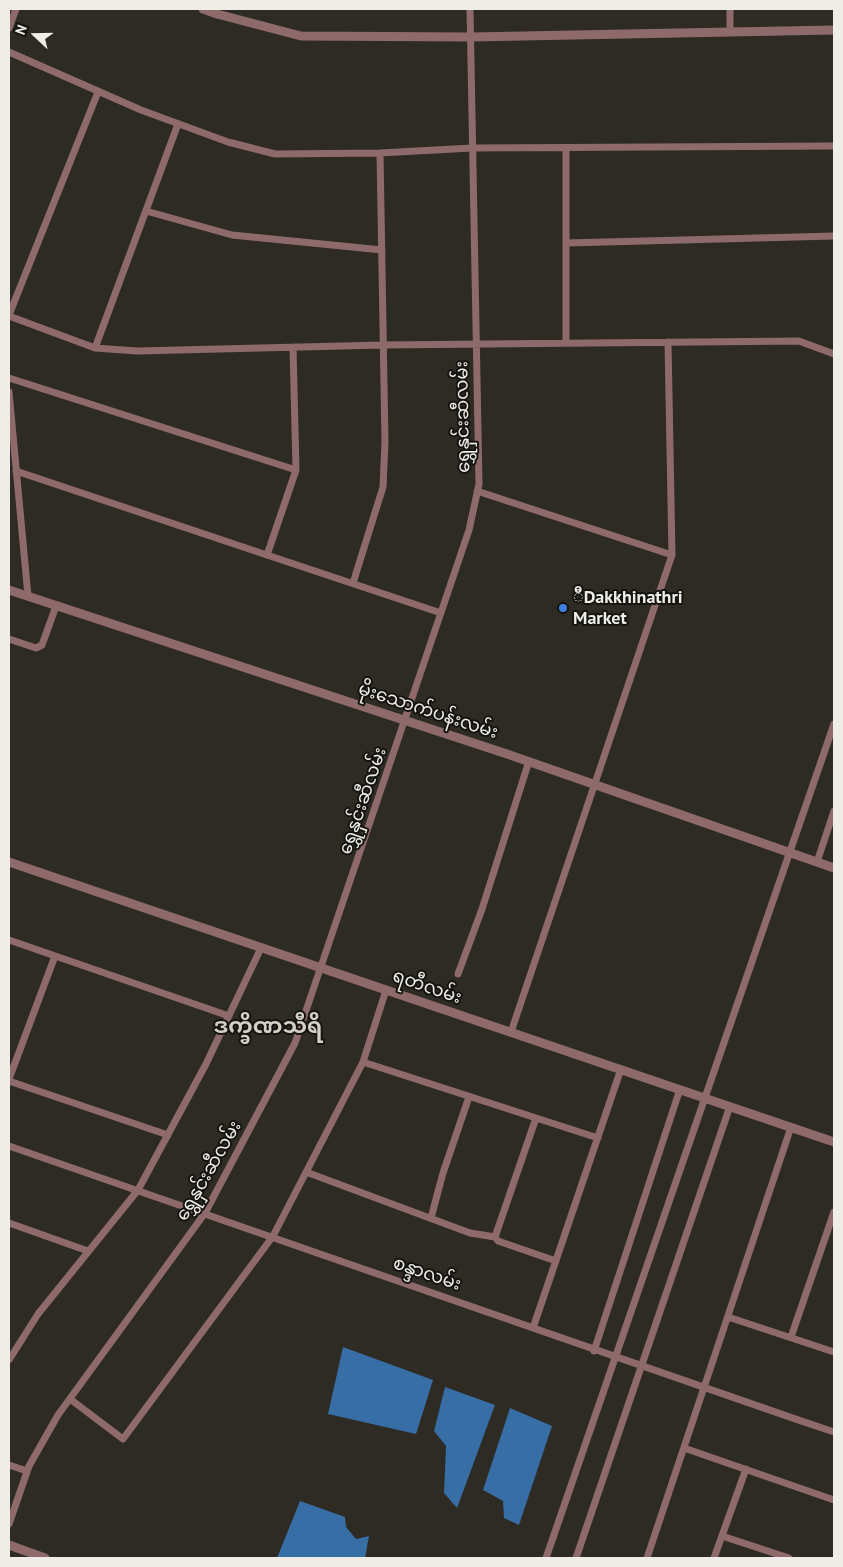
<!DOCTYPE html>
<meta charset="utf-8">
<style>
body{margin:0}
#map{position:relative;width:843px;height:1567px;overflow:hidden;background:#2d2b23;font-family:"PT Sans",sans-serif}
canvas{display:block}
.frame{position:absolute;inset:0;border:10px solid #eeede7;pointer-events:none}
.north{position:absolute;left:10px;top:10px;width:50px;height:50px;-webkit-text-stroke:4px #151410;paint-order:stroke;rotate:291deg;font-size:14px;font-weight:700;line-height:20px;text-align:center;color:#eeede7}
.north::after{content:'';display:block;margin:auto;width:18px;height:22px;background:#eeede7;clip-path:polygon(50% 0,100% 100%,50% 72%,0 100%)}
</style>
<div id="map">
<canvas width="843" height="1567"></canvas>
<div class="frame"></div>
<div class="north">N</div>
</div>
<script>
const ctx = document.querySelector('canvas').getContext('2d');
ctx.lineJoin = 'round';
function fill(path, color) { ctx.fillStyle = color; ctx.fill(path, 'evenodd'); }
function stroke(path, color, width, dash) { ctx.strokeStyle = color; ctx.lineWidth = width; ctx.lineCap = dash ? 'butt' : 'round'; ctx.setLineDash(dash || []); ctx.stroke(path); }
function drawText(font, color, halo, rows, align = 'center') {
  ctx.font = font + ' "PT Sans","Noto Sans Myanmar",sans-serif'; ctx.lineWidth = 4; ctx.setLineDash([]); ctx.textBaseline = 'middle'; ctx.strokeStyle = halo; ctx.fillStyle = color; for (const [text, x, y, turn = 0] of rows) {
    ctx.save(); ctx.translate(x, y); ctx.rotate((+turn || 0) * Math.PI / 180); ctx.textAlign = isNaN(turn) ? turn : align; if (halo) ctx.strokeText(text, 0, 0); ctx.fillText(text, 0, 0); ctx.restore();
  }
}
const water = new Path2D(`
 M 343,1347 L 433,1380 L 416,1434 L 328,1414 Z
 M 445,1387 L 495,1405 L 457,1508 L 444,1493 L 446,1446 L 434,1431 Z
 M 510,1408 L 552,1426 L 519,1525 L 504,1518 L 503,1501 L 483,1490 Z
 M 300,1501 L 345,1517 L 346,1527 L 356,1539 L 369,1536 L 365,1558 L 277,1558 Z`);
const minor = new Path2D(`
 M 730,9 L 730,31
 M 9,28 L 16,9
 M 9,52 L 141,110 L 228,142 L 275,154 L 380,153 L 472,148 L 834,146
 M 566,148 L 566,343
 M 146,211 L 232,235 L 382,250
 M 567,243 L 834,236
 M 9,315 L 98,92
 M 9,316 L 95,348 L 137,351 L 383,345 L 799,341 L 834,354
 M 668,342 L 672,555
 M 95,348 L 178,124
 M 9,378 L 296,470
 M 9,392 L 28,596
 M 16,471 L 267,555 L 296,470 L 293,347
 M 477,491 L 672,555 L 511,1032
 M 267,555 L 441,613
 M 353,583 L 383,487 L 385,442 L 380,153
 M 9,639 L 36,648 L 42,645 L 56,606
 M 817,862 L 834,811
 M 9,940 L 229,1016
 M 458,974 L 482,909 L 529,761
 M 363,1062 L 598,1138
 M 9,1079 L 55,956
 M 9,1081 L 168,1135
 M 536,1118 L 495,1237 L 498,1241 L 556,1261
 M 9,1146 C 284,1240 558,1339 834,1432
 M 306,1172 L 470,1233 L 495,1237
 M 431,1218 L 443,1173 L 469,1097
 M 9,1223 L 88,1251
 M 728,1317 L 834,1352
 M 533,1328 L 621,1069
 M 791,1337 L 834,1212
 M 594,1351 L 680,1089
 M 9,1360 L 38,1314 L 138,1190 L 206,1064 L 261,948
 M 70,1399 L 123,1439 L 273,1236 L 363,1062 L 386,990
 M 684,1448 L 834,1500
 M 9,1465 L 27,1471
 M 9,1524 L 29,1466 L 58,1415 L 205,1213 L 295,1043 L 469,530 L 479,484 L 470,9
 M 722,1536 L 789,1558
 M 546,1558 L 834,724
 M 576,1558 L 730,1106
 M 647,1558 L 791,1127
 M 714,1558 L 746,1469`);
const tertiary = new Path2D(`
 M 203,9 L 217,14 L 301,36 L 471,37 L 834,30
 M 9,590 L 507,754 L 834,868
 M 9,862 L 834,1142
 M 9,1545 L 45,1558`);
const markers = [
 [563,608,5,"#3f7fe0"]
];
const streetNames = [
 ["ရွှေနှင်းဆီလမ်း",463,417,-91],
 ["မိုးသောက်ပန်းလမ်း",428,711,18],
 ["ရွှေနှင်းဆီလမ်း",363,801,-71],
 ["ရတီလမ်း",427,987,19],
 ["ရွှေနှင်းဆီလမ်း",209,1171,-60],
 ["စန္ဒာလမ်း",427,1274,19]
];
const poiNames = [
 ["ီDakkhinathri",573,598],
 ["Market",573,619]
];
const districtNames = [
 ["ဒက္ခိဏသီရိ",268,1027]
];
fill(water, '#386ea6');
stroke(minor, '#8f6a6b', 7);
stroke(tertiary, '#8f6a6b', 9);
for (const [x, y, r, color] of markers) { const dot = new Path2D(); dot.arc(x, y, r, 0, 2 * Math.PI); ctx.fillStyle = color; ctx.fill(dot); stroke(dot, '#151410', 2); }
drawText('18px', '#eeede7', '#151410', streetNames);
drawText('bold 18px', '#eeede7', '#151410', poiNames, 'left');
drawText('bold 22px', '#d2cfc4', '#151410', districtNames);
</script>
